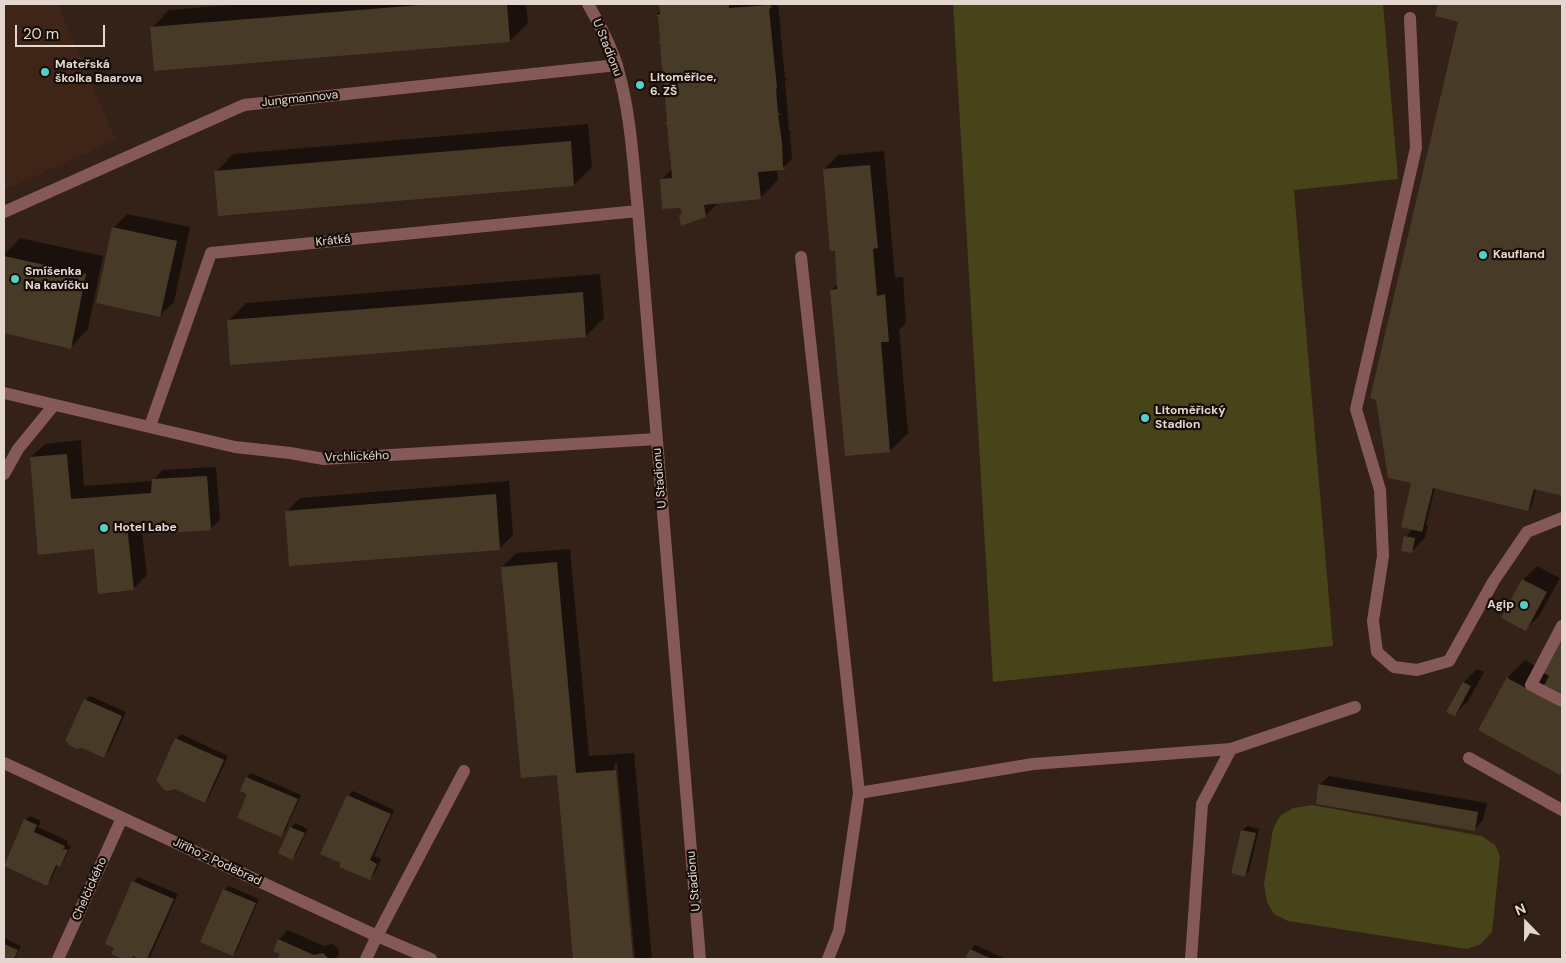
<!DOCTYPE html>
<meta charset="utf-8">
<style>
body{margin:0}
#map{position:relative;width:1566px;height:963px;overflow:hidden;background:#342117;font-family:"DM Sans",sans-serif}
canvas{display:block}
.frame{position:absolute;inset:0;border:5px solid #e4d7d0;pointer-events:none}
.north{position:absolute;left:1501px;top:898px;width:50px;height:50px;-webkit-text-stroke:4px #160d09;paint-order:stroke;rotate:338deg;font-size:14px;font-weight:700;line-height:20px;text-align:center;color:#e4d7d0}
.north::after{content:'';display:block;margin:auto;width:18px;height:22px;background:#e4d7d0;clip-path:polygon(50% 0,100% 100%,50% 72%,0 100%)}
.scale{position:absolute;left:15px;top:25px;width:90px;height:22px;box-sizing:border-box;border:2px solid #e4d7d0;border-top:0;padding-left:6px;font-size:15px;line-height:18px;white-space:nowrap;color:#e4d7d0;-webkit-text-stroke:4px #160d09;paint-order:stroke}
</style>
<div id="map">
<canvas width="1566" height="963"></canvas>
<div class="frame"></div>
<div class="north">N</div>
<div class="scale">20 m</div>
</div>
<script>
const ctx = document.querySelector('canvas').getContext('2d');
ctx.lineJoin = 'round';
function fill(path, color) { ctx.fillStyle = color; ctx.fill(path, 'evenodd'); }
function stroke(path, color, width, dash) { ctx.strokeStyle = color; ctx.lineWidth = width; ctx.lineCap = dash ? 'butt' : 'round'; ctx.setLineDash(dash || []); ctx.stroke(path); }
function drawText(font, color, halo, rows, align = 'center') {
  ctx.font = font + ' "DM Sans",sans-serif'; ctx.lineWidth = 4.5; ctx.setLineDash([]); ctx.textBaseline = 'middle'; ctx.strokeStyle = halo; ctx.fillStyle = color; for (const [text, x, y, turn = 0] of rows) {
    ctx.save(); ctx.translate(x, y); ctx.rotate((+turn || 0) * Math.PI / 180); ctx.textAlign = isNaN(turn) ? turn : align; if (halo) ctx.strokeText(text, 0, 0); ctx.fillText(text, 0, 0); ctx.restore();
  }
}
const built = new Path2D(`
 M 4,4 L 58,4 L 116,140 L 4,190 Z`);
const green = new Path2D(`
 M 953,4 L 1383,4 L 1398,179 L 1294,190 L 1333,646 L 993,682 Z
 M 1312,805 L 1482,836 L 1495,845 L 1500,856 L 1492,932 L 1481,944 L 1467,949 L 1288,921 L 1274,914 L 1267,902 L 1264,884 L 1273,829 L 1280,816 L 1293,808 Z`);
const shadow = new Path2D(`
 M 244,4 L 526,4 L 528,23 L 510,41 L 152,28 L 169,10 Z
 M 660,4 L 778,4 L 780,24 L 782,25 L 780,27 L 785,78 L 788,78 L 785,81 L 787,104 L 789,105 L 787,106 L 789,131 L 792,132 L 790,134 L 792,158 L 793,158 L 782,169 L 777,169 L 778,180 L 760,198 L 719,202 L 705,216 L 680,215 L 683,213 L 681,206 L 661,180 L 672,169 L 668,123 L 666,122 L 668,120 L 666,96 L 663,96 L 666,93 L 664,69 L 661,69 L 663,66 L 659,16 L 656,15 L 661,10 Z
 M 1439,4 L 1562,4 L 1562,494 L 1536,488 L 1532,505 L 1528,509 L 1435,488 L 1426,524 L 1428,525 L 1425,538 L 1411,552 L 1406,537 L 1413,529 L 1413,482 L 1460,21 L 1436,16 Z
 M 588,124 L 592,167 L 574,185 L 216,172 L 233,154 Z
 M 884,151 L 895,278 L 903,277 L 906,323 L 899,330 L 908,433 L 890,451 L 831,290 L 838,283 L 836,250 L 824,169 L 838,155 Z
 M 127,214 L 190,227 L 174,302 L 160,315 L 113,228 Z
 M 20,238 L 103,256 L 88,329 L 71,347 L 4,331 L 4,255 Z
 M 600,274 L 604,318 L 586,336 L 228,321 L 246,303 Z
 M 81,440 L 84,486 L 153,481 L 162,470 L 216,467 L 220,520 L 210,529 L 155,520 L 141,523 L 147,575 L 133,589 L 96,548 L 31,457 L 45,444 Z
 M 509,481 L 513,535 L 499,549 L 286,512 L 300,498 Z
 M 570,549 L 589,756 L 634,753 L 652,959 L 635,959 L 617,763 L 614,764 L 632,959 L 575,959 L 558,775 L 502,567 L 516,553 Z
 M 1537,566 L 1560,578 L 1539,616 L 1526,629 L 1523,580 Z
 M 1562,637 L 1562,771 L 1560,773 L 1480,729 L 1508,677 L 1525,660 L 1544,671 Z
 M 1477,669 L 1484,672 L 1468,701 L 1454,715 L 1464,682 Z
 M 90,696 L 126,712 L 108,752 L 103,756 L 85,700 Z
 M 181,734 L 228,756 L 209,797 L 205,802 L 176,739 Z
 M 251,773 L 301,795 L 285,831 L 281,835 L 249,794 L 241,790 L 247,777 Z
 M 1329,776 L 1487,803 L 1483,820 L 1474,830 L 1319,785 Z
 M 353,791 L 394,810 L 374,856 L 381,859 L 374,874 L 370,878 L 322,853 L 348,795 Z
 M 30,816 L 41,821 L 38,827 L 68,841 L 67,844 L 71,846 L 64,861 L 60,865 L 58,864 L 51,880 L 47,884 L 25,820 Z
 M 295,823 L 308,829 L 296,854 L 292,858 L 291,828 Z
 M 1247,826 L 1259,829 L 1249,871 L 1245,875 L 1242,831 Z
 M 138,877 L 178,894 L 150,957 L 147,959 L 142,959 L 135,956 L 132,959 L 125,959 L 112,953 L 133,882 Z
 M 229,886 L 259,899 L 237,950 L 233,955 L 224,890 Z
 M 288,930 L 324,946 L 332,944 L 338,948 L 339,954 L 336,959 L 279,959 L 281,953 L 279,939 Z
 M 4,938 L 21,946 L 15,959 L 4,959 Z
 M 975,945 L 1006,959 L 967,959 L 971,950 Z`);
const building = new Path2D(`
 M 433,4 L 507,4 L 510,42 L 154,71 L 150,27 Z
 M 659,4 L 729,4 L 729,8 L 769,5 L 772,7 L 769,9 L 777,88 L 776,89 L 778,113 L 781,114 L 778,115 L 782,142 L 783,167 L 786,168 L 783,170 L 758,172 L 761,199 L 704,205 L 706,217 L 681,226 L 679,215 L 682,214 L 680,208 L 662,209 L 660,179 L 672,178 L 670,151 L 668,149 L 669,148 L 667,124 L 664,123 L 667,122 L 665,97 L 663,95 L 665,95 L 663,70 L 661,68 L 662,68 L 660,43 L 657,43 L 660,41 L 658,17 L 656,15 L 660,14 Z
 M 1438,4 L 1562,4 L 1562,496 L 1534,489 L 1528,511 L 1433,488 L 1422,532 L 1401,527 L 1411,483 L 1388,478 L 1376,400 L 1370,398 L 1458,22 L 1435,16 Z
 M 571,141 L 574,186 L 218,216 L 214,171 Z
 M 870,165 L 878,248 L 873,249 L 877,296 L 885,294 L 889,342 L 881,342 L 890,452 L 845,456 L 830,290 L 837,289 L 835,251 L 830,251 L 823,169 Z
 M 112,227 L 177,241 L 160,317 L 96,303 Z
 M 4,256 L 86,274 L 71,349 L 4,333 Z
 M 583,292 L 586,337 L 230,365 L 227,320 Z
 M 67,454 L 71,499 L 151,493 L 152,479 L 207,476 L 211,530 L 154,534 L 153,524 L 127,526 L 134,590 L 98,594 L 94,549 L 38,555 L 30,457 Z
 M 496,494 L 500,550 L 289,566 L 285,511 Z
 M 1404,536 L 1415,538 L 1412,553 L 1401,551 Z
 M 557,562 L 576,773 L 616,770 L 633,959 L 573,959 L 557,775 L 521,778 L 501,567 Z
 M 1522,579 L 1547,592 L 1526,631 L 1501,618 Z
 M 1562,634 L 1562,771 L 1560,775 L 1478,730 L 1507,677 L 1509,679 L 1539,695 L 1549,676 L 1542,672 Z
 M 1463,682 L 1471,686 L 1455,716 L 1446,712 Z
 M 84,699 L 122,716 L 104,758 L 82,748 L 77,749 L 68,745 L 68,742 L 65,741 Z
 M 175,738 L 224,760 L 205,803 L 175,789 L 167,791 L 164,790 L 158,782 L 156,781 Z
 M 246,777 L 298,799 L 281,837 L 237,818 L 247,794 L 240,791 Z
 M 1318,784 L 1478,812 L 1475,831 L 1316,804 Z
 M 347,795 L 391,814 L 370,860 L 377,864 L 370,880 L 339,867 L 341,863 L 320,854 Z
 M 24,819 L 37,825 L 34,832 L 65,846 L 63,849 L 68,850 L 60,867 L 56,865 L 47,886 L 4,866 Z
 M 290,827 L 305,833 L 292,860 L 278,853 Z
 M 1241,830 L 1256,833 L 1245,877 L 1231,873 Z
 M 132,881 L 174,899 L 147,959 L 139,959 L 133,956 L 132,959 L 122,959 L 111,954 L 114,948 L 105,944 Z
 M 223,889 L 256,903 L 233,956 L 200,942 Z
 M 278,939 L 314,955 L 323,953 L 329,959 L 277,959 L 280,954 L 273,951 Z
 M 4,944 L 18,950 L 14,959 L 4,959 Z
 M 970,949 L 983,955 L 993,959 L 965,959 Z`);
const lane = new Path2D(`
 M 1410,18 L 1416,148 L 1356,409 L 1380,490 L 1383,556 L 1373,621 L 1377,652 L 1394,667 L 1417,670 L 1449,661 L 1493,582 L 1527,532 L 1562,518
 M 801,257 L 859,793 L 839,931 L 828,959
 M 1562,626 L 1531,685 L 1562,701
 M 1469,758 L 1562,810
 M 859,793 L 1033,764 L 1231,749`);
const street = new Path2D(`
 M 588,4 C 599,24 611,45 617,66 C 631,113 633,163 638,211 L 700,959
 M 4,212 L 244,105 L 617,65
 M 4,393 L 235,447 L 290,453 L 324,459 L 657,439
 M 150,426 L 211,253 L 638,211
 M 4,474 L 18,449 L 54,405
 M 4,763 L 377,936 L 431,959
 M 58,959 L 122,818
 M 366,959 L 377,936 L 464,771
 M 1191,959 L 1202,804 L 1231,749 L 1355,707`);
const markers = [
 [45,72,5,"#55cec5"],
 [640,85,5,"#55cec5"],
 [1483,255,5,"#55cec5"],
 [15,279,5,"#55cec5"],
 [1145,418,5,"#55cec5"],
 [104,528,5,"#55cec5"],
 [1524,605,5,"#55cec5"]
];
const streetNames = [
 ["U Stadionu",607,48,68],
 ["Jungmannova",300,99,-6],
 ["Krátká",333,241,-6],
 ["Vrchlického",357,457,-2],
 ["U Stadionu",660,478,-95],
 ["Jiřího z Poděbrad",217,862,25],
 ["U Stadionu",694,881,-95],
 ["Chelčického",90,889,-66]
];
const poiNames = [
 ["Mateřská",55,65],
 ["školka Baarova",55,79],
 ["Litoměřice,",650,78],
 ["6. ZŠ",650,92],
 ["Kaufland",1493,255],
 ["Smíšenka",25,272],
 ["Na kavíčku",25,286],
 ["Litoměřický",1155,411],
 ["Stadion",1155,425],
 ["Hotel Labe",114,528],
 ["Agip",1514,605,"right"]
];
fill(built, '#3e2517');
fill(green, '#474419');
fill(shadow, '#0007');
fill(building, '#473b28');
stroke(lane, '#845958', 12);
stroke(street, '#845958', 12);
for (const [x, y, r, color] of markers) { const dot = new Path2D(); dot.arc(x, y, r, 0, 2 * Math.PI); ctx.fillStyle = color; ctx.fill(dot); stroke(dot, '#160d09', 2); }
drawText('12px', '#e4d7d0', '#160d09', streetNames);
drawText('bold 12px', '#e4d7d0', '#160d09', poiNames, 'left');
</script>
